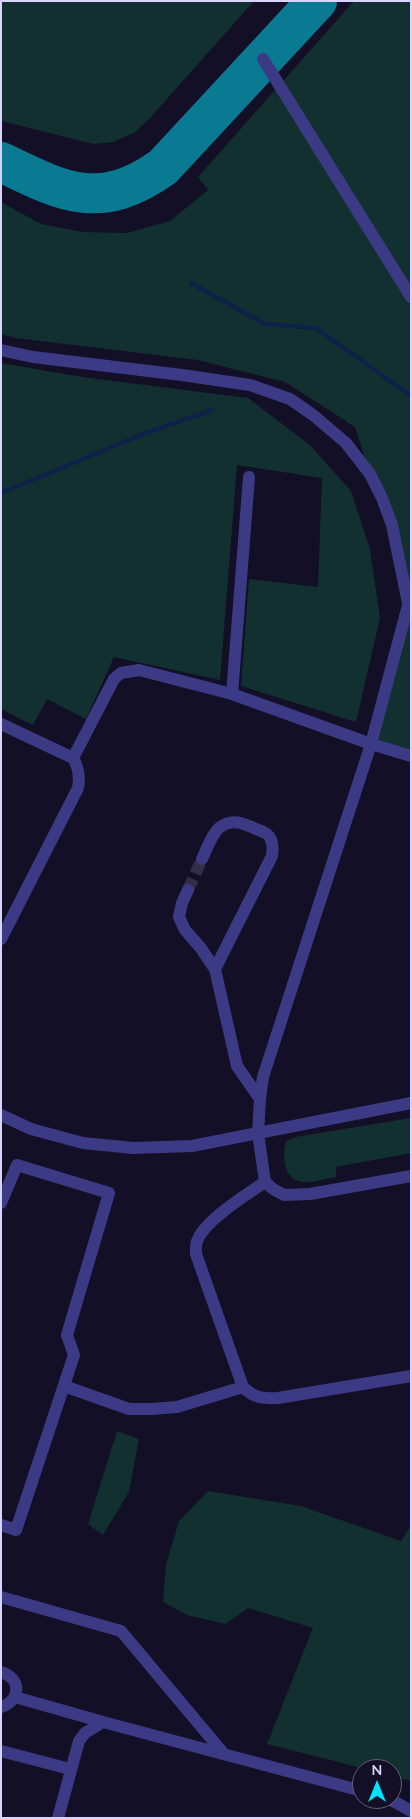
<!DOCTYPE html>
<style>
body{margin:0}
#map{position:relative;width:412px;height:1819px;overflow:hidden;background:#130f26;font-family:Lato,sans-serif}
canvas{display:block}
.frame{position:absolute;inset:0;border:2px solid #d9d4ff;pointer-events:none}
.north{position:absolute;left:352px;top:1759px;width:50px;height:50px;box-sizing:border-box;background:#130f26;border:1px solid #625e7d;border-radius:50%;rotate:0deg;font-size:14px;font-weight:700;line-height:20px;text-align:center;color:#d9d4ff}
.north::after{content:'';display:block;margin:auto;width:18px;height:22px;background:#00e5ff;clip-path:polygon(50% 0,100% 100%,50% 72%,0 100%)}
</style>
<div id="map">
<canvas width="412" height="1819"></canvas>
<div class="frame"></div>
<div class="north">N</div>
</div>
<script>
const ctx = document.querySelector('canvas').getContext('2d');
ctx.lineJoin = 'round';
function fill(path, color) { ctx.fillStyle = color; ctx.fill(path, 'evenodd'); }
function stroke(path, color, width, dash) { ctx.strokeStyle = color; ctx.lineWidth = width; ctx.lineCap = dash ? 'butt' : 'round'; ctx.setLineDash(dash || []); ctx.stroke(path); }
const green = new Path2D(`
 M 1,1 L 254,1 L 150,118 L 134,133 L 113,142 L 94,144 L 1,121 Z
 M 354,1 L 411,1 L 411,756 L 371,744 L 408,603 L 392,525 L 370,474 L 355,427 L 285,382 L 198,360 L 15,338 L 1,334 L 1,202 L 41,224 L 83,232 L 127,233 L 170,221 L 208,190 L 198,177 Z
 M 1,363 L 82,377 L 248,398 L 310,445 L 351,491 L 370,549 L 380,618 L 356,722 L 241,686 L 249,579 L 318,587 L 322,478 L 237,465 L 220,680 L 114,657 L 86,719 L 47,699 L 33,725 L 1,709 Z
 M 411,1118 L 411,1153 L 336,1167 L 336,1177 C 326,1178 314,1183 304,1182 C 283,1181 282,1156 286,1141 L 295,1137 Z
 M 117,1431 L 139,1439 L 129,1492 L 103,1535 L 88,1524 Z
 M 208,1491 L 301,1506 L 401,1541 L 411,1525 L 411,1781 L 392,1776 L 392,1769 L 365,1769 L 267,1744 L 313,1628 L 248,1608 L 226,1624 L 187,1615 L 163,1602 L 166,1565 L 179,1521 Z`);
const stream = new Path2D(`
 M 191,283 L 265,324 L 316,328 L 411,396
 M 1,493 L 143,434 L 212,410`);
const taxiway = new Path2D(`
 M 1,162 C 63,192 100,212 163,167 L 317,1`);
const minorTunnel = new Path2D(`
 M 188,890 L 202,859`);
const minor = new Path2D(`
 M 263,59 L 411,297
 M 1,350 L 33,357 L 182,375 L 250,385 L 290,399 L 313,415 L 346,443 L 370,474 L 382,498 L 392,525 L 408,603
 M 411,594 L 371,744 L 263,1077 L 260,1099 L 258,1133 L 265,1182 L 273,1189 L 284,1195 L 310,1194 L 411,1176
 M 232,694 L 249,477
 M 1,724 L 73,758 C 79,768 80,777 78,788 L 1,939
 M 73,758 L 114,679 L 121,673 L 139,670 L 232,694 L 371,744 L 411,756
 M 202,859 C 207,849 211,835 219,828 C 232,818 243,823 256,829 C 259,830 264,832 267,834 C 273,839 273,849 272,856 L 215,969
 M 188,890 L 182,903 L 179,917 L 185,930 L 200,947 L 215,969 L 237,1066 L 260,1099
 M 1,1115 L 31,1129 L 83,1143 L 133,1148 L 192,1146 L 411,1103
 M 265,1182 C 247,1194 206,1220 198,1239 C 195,1244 196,1249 196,1254 L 243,1387 C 254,1398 263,1399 278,1398 L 411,1376
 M 1,1203 L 17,1165 L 109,1193 L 67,1335 L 74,1355 L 16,1530 L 1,1525
 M 64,1386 L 129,1409 L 151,1409 L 177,1407 L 243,1387
 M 1,1597 L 121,1631 L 224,1754
 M 1,1672 C 22,1679 21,1700 1,1707
 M 15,1697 L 103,1722
 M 1,1751 L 70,1769
 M 388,1799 L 397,1803 L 411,1811
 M 58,1818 L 79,1741 L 85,1733 L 103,1722 L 362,1791`);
fill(green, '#12302f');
stroke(stream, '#0c2248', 4.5);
stroke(taxiway, '#0a7a92', 40);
stroke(minorTunnel, '#312d47', 12, [12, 6]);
stroke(minor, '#3d3a85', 12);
</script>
